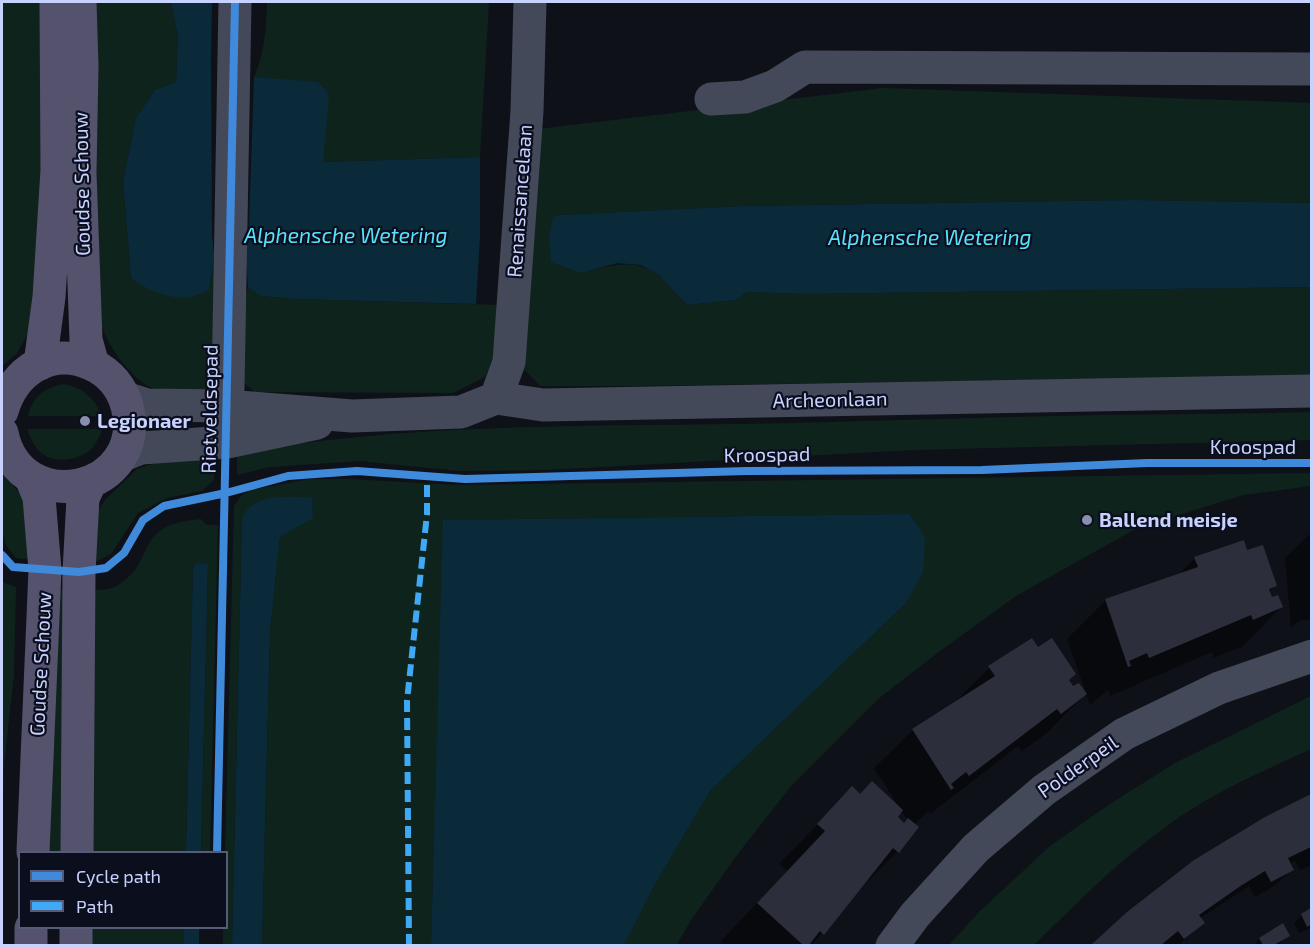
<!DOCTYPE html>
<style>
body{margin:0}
#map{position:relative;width:1313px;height:947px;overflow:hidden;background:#0f1119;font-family:"Exo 2",sans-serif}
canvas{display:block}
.frame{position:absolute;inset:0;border:3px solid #c7d2ff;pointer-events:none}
.legend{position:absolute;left:18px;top:851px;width:210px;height:78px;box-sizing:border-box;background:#0b0e1d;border:2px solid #565c77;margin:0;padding:8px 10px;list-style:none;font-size:18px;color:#c7d2ff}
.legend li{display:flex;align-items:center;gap:12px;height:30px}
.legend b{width:30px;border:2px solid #565c77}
</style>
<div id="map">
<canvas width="1313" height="947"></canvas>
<div class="frame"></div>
<ul class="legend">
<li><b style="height:8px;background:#408adc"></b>Cycle path</li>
<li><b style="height:8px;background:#3fa9f5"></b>Path</li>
</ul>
</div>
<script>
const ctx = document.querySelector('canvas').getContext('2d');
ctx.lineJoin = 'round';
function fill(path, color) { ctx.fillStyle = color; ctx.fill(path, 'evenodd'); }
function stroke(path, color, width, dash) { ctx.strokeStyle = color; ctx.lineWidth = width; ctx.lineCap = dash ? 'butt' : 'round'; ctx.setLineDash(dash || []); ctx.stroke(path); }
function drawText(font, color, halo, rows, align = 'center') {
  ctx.font = font + ' "Exo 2",sans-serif'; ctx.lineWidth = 4.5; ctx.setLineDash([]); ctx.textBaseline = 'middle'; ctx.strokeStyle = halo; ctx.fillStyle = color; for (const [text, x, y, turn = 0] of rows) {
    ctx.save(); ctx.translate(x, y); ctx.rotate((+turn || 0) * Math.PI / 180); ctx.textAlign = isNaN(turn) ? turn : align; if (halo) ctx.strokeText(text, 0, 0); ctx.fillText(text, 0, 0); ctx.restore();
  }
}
const green = new Path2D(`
 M 2,2 L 44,2 L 45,158 L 32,326 L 17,353 L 2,366 Z
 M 90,2 L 171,2 L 178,37 L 176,82 L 155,90 L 136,118 L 123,181 L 131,278 L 209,290 L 214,256 L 215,377 C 203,395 196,397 175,394 C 166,392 156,391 148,386 C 129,375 109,347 102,327 Z
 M 267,2 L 489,2 L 480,157 L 323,162 L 282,80 L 254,77 C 265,52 266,29 267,2 Z
 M 883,88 L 1311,103 L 1311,203 L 1134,200 L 744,206 L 559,215 L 582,273 C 609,266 634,257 658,275 C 669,282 677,296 687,305 L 736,300 L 747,292 L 805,294 L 1311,287 L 1311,376 L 635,386 L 540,386 L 524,369 L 538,129 Z
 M 248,287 L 260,296 L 295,299 L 503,305 L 499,348 L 485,377 L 453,393 L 255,392 L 243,382 L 242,314 Z
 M 64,384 C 83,388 94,397 102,416 L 28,416 C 33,396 44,388 64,384 Z
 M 1311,412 L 1311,440 L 912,450 L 547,470 L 459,471 L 359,461 L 270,467 L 237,475 L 237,453 C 405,424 575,426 744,424 C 863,422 982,417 1101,415 C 1171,414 1241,414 1311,412 Z
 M 27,429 L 103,429 C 100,435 97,441 94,446 C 80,462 53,465 38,450 C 33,444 30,437 27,429 Z
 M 215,455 L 214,480 L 202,491 L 167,498 L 138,513 L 111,554 L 89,565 L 92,520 L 106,499 L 137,469 L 164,460 Z
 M 2,471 L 23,498 L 32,560 L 16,558 L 6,545 L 2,533 Z
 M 1311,473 L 1311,486 L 1243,495 L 1137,528 L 1016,596 L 940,651 L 878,699 L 791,786 L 737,855 L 691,920 L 676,946 L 624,945 L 654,886 L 710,791 L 906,603 L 909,514 L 444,520 L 431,945 L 262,946 L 270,631 L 280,537 L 313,517 L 312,497 L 259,501 L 242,519 L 232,945 L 223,946 L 223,928 L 226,928 L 225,852 L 234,506 L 241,496 L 251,490 L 310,479 L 348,479 L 459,485 Z
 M 201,519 L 207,525 L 218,525 L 210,852 L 201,852 L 208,565 L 196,563 L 193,568 L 186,852 L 85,852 L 89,591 C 98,590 111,590 117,586 C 160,559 130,525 201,519 Z
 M 2,582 L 16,587 L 14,674 L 4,766 L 2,832 Z
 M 69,589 L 61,852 L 48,852 L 56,590 Z
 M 1311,696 L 1311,749 C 1261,772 1207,795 1163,829 C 1116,863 1075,905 1034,945 L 949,945 L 979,912 L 1050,846 L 1110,804 L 1175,763 Z
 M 87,928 L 184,928 L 184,945 L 87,945 Z`);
const water = new Path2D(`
 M 171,2 L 212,2 L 211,60 L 212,235 L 214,256 L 209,290 C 203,292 196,296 190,297 C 171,300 146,290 131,278 L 123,181 L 136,118 L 155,90 L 176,82 L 178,37 Z
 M 254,77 L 318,82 L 329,94 L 323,162 L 480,157 L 480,236 L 476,304 L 295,299 L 260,296 L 248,287 L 246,257 L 249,225 Z
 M 1134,200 L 1311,203 L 1311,287 L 805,294 L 747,292 L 736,300 L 687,305 L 659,275 L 641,265 L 617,263 L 582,273 L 551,262 L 549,237 L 553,218 L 559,215 L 744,206 Z
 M 312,497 L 313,518 L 280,537 L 270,631 L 262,945 L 232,945 L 242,519 C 252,492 289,498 312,497 Z
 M 909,514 L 925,537 L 923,572 L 906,603 L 710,791 L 654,886 L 624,945 L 431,945 L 443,520 Z
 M 196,563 L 208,564 L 201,852 L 186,852 L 193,568 Z
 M 184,928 L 199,928 L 199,945 L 184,945 Z`);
const shadow = new Path2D(`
 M 1312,532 L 1312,619 L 1298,621 L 1291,628 L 1285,558 Z
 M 1246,552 L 1275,585 L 1268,592 L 1271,599 L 1281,607 L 1243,646 L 1214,658 L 1212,652 L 1110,696 L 1108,690 L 1090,705 L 1067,639 L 1106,600 L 1178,575 L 1195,558 Z
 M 989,668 L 1067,680 L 1073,688 L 1085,694 L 1047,733 L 1022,751 L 1018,746 L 930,814 L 928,811 L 914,825 L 917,827 L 897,852 L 859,890 L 811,946 L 723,946 L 720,942 L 787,871 L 779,864 L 853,788 L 860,795 L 899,807 L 874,768 L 913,730 L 953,704 ZM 901,811 L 908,820 L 904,824 L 896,818 Z
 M 1312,797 L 1312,865 L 1300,870 L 1295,861 L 1289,864 L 1292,869 L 1276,885 L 1255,897 L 1249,886 L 1199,919 L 1203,923 L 1178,946 L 1094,946 L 1107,932 L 1292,805 Z
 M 1312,910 L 1312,927 L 1299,933 L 1294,923 L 1302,915 Z
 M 1282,925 L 1288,936 L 1280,943 L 1277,946 L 1253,946 L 1259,939 Z`);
const building = new Path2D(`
 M 1244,540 L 1247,550 L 1263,545 L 1277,586 L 1269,589 L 1272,597 L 1278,595 L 1283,607 L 1253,620 L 1251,615 L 1149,658 L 1147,653 L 1129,661 L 1131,666 L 1128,667 L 1105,599 L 1198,567 L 1194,557 Z
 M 1032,638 L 1038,647 L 1052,638 L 1076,674 L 1069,680 L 1073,686 L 1079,683 L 1087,694 L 1061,714 L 1057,709 L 969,776 L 966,772 L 951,784 L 954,788 L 951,790 L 912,729 L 995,676 L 988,666 Z
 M 872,781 L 903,810 L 898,817 L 904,823 L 908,818 L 919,827 L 899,853 L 893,848 L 824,935 L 820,931 L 809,945 L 803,945 L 757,903 L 825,831 L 817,824 L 852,786 L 860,794 Z
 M 1311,794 L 1311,847 L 1288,858 L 1294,870 L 1271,882 L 1265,871 L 1242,885 L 1199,915 L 1205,923 L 1184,939 L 1178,931 L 1161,945 L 1091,945 L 1127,912 L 1194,860 L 1265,817 Z
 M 1311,908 L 1311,925 L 1307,927 L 1301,914 Z
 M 1283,923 L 1290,936 L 1274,945 L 1263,945 L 1259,938 Z`);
const minor = new Path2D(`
 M 711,99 L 745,97 L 775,86 L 805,67 L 1312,69
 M 125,398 L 147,405 L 226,406 L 352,416 L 461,412 L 496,398 L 543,405 L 1312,391
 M 496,398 L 509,362 L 527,111 L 530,2
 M 227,442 L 235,2
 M 121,456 L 141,448 L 227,442 L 317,423
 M 892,946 L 915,915 L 976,848 L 1044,790 L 1124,734 L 1219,688 L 1312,656`);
const major = new Path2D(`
 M 80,2 L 82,66 L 80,172 L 86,340 L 93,365
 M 40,364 L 49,297 L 57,170 L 56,2
 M 2,411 C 14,370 52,345 93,365 C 110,373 122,388 127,406 C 149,492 20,521 2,433
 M 31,478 L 39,497 L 45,570 L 33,852
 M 77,852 L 79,572 L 83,498 L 90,483
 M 31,946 L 31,928
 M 76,946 L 76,928`);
const quiet = new Path2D(`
 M 409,946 L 407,701 L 427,514 L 427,476`);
const cycleway = new Path2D(`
 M 2,555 L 13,567 L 79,572 L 106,568 L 124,553 L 143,520 L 164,506 L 226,493 L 288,476 L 357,471 L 465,479 L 747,471 L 982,470 L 1147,463 L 1312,463
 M 217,852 L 235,2`);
const markers = [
 [85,421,6,"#878eae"],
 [1087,520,6,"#878eae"]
];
const streetNames = [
 ["Goudse Schouw",82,184,-91],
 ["Renaissancelaan",520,201,-86],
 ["Archeonlaan",830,400,-1],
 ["Rietveldsepad",210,409,-89],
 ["Kroospad",1253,447],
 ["Kroospad",767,455,-1],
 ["Goudse Schouw",41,664,-87],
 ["Polderpeil",1078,767,-35]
];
const poiNames = [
 ["Legionaer",97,421],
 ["Ballend meisje",1099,520]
];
const waterNames = [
 ["Alphensche Wetering",346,236],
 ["Alphensche Wetering",930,238]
];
fill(green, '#0f231d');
fill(water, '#0b2a39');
fill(shadow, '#0007');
fill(building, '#2c2e3c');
stroke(minor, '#44495a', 33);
stroke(major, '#55526e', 33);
stroke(quiet, '#3fa9f5', 6, [12, 6]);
stroke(cycleway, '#408adc', 8);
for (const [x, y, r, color] of markers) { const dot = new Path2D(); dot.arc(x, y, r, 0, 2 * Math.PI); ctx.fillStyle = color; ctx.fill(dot); stroke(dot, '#0b0e1d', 2); }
drawText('20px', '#c7d2ff', '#0b0e1d', streetNames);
drawText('bold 20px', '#c7d2ff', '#0b0e1d', poiNames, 'left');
drawText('italic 21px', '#56e3fe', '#0b0e1d', waterNames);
</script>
